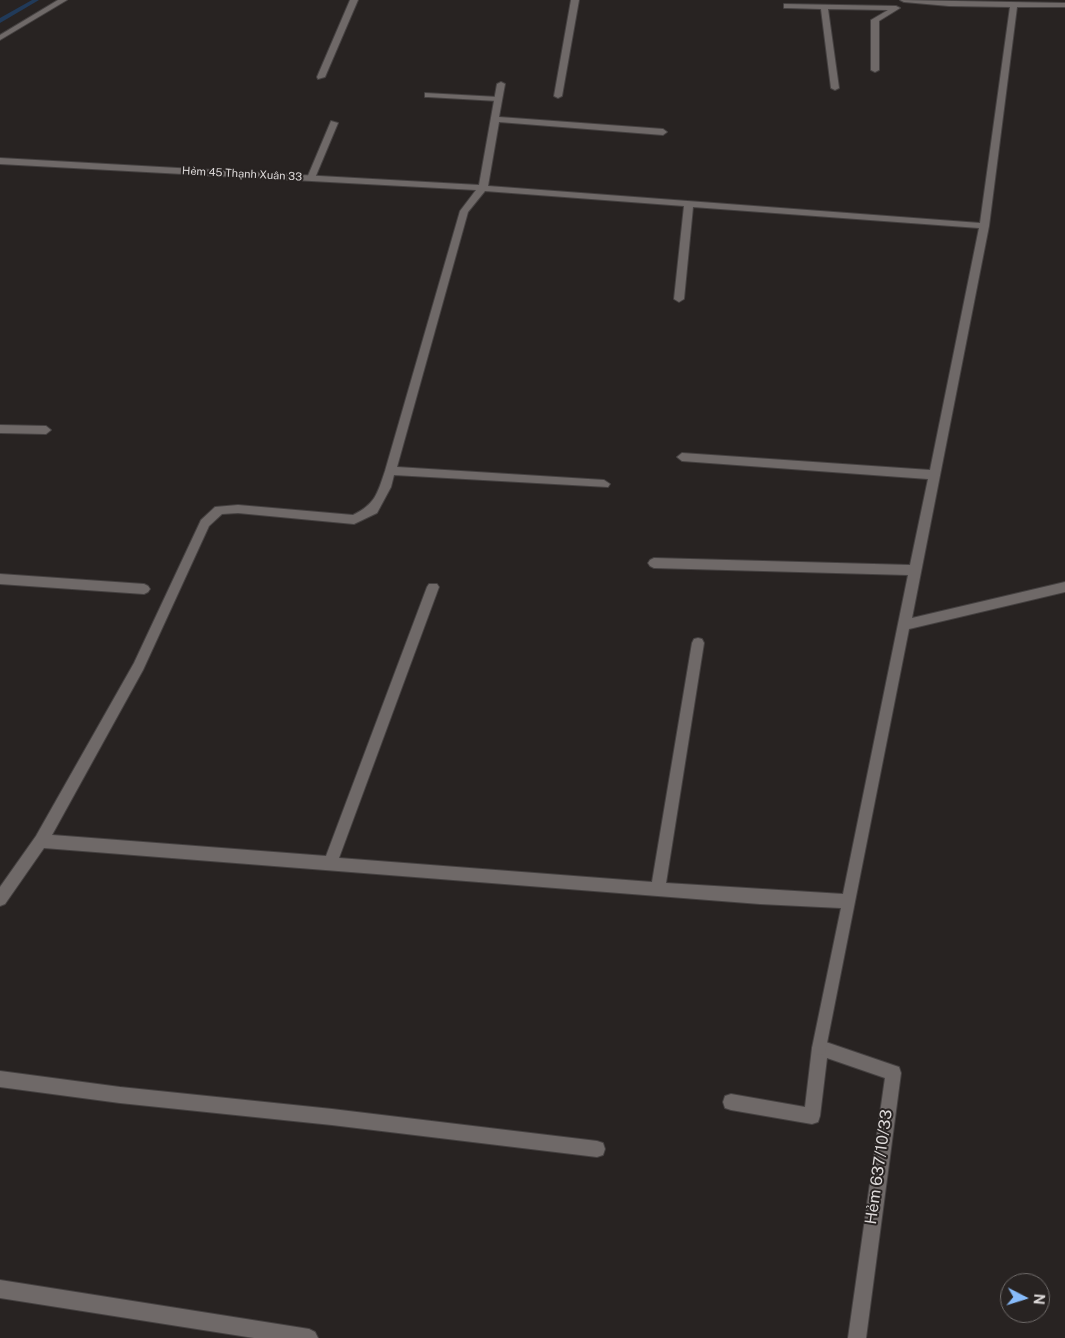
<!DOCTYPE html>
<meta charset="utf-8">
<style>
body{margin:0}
#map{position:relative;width:1065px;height:1338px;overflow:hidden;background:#282322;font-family:"Public Sans",sans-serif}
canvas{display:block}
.north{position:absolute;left:1000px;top:1273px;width:50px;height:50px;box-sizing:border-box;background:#282322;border:1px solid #706c6b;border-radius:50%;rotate:95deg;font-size:14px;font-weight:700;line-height:20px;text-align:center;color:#ddd9d9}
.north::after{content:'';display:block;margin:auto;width:18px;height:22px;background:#87bbfb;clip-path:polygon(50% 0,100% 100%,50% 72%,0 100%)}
</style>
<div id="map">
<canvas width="1065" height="1338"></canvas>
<div class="north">N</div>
</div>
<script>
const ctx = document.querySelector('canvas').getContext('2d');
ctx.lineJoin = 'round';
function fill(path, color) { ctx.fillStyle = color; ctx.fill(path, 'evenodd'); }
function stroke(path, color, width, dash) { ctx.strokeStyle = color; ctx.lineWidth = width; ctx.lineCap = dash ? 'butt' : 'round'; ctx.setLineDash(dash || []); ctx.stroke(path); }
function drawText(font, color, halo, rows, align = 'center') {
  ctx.font = font + ' "Public Sans",sans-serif'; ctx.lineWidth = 4; ctx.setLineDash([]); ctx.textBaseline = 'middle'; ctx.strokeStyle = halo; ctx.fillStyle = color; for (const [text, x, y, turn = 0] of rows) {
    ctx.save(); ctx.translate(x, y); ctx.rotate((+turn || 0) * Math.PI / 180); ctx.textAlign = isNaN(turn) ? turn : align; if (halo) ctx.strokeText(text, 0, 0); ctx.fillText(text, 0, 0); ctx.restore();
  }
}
const stream = new Path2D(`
 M 32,0 L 39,0 L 0,23 L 0,18 Z`);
const lane = new Path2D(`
 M 425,93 L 498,97 L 502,99 L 498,101 L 428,97 L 425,97 Z
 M 331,121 L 338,123 L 315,178 L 308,180 L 307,178 Z
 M 820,1040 L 893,1065 L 899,1067 L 901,1073 L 866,1338 L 848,1338 L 885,1078 L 827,1058 L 820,1116 L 818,1122 L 812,1124 L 731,1110 L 725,1108 L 723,1102 L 725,1096 L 731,1094 L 805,1107 L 812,1048 L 815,1043 Z`);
const street = new Path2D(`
 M 58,0 L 67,0 L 0,40 L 0,35 Z
 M 350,0 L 358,0 L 325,77 L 318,79 L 317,77 Z
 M 571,0 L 579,0 L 562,96 L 558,98 L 554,96 Z
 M 900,0 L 1065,3 L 1065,7 L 1017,7 L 989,226 L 912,618 L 1065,582 L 1065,592 L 909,629 L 825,1053 L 820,1056 L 815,1053 L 812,1048 L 841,908 L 760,904 L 44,848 L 5,904 L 0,906 L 0,887 L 36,836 L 134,663 L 201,520 L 215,507 L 238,505 L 353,515 C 375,504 377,495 385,471 L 460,211 L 476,190 L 0,164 L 0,158 L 479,185 L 497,84 L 501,82 L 505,84 L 499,117 L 663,129 L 667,132 L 663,135 L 499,122 L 488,186 L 980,223 L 1010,7 L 949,6 L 904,2 ZM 485,191 L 684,206 L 674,299 L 679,302 L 684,299 L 693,207 L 979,228 L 930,470 L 682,453 L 677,457 L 682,461 L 928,479 L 910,565 L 654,558 L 650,560 L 648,563 L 650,566 L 654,568 L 908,575 L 843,894 L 666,883 L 704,643 L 702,639 L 698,638 L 694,639 L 692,643 L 652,882 L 339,858 L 439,587 L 437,584 L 429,584 L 427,587 L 326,856 L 52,835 L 143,670 L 209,526 L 222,514 L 238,513 L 354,524 L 377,513 L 391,487 L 394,475 L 608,487 L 610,484 L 604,480 L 397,467 L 468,212 Z
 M 784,4 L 896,6 L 900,8 L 879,21 L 879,70 L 875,72 L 871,70 L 871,20 L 888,10 L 828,9 L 839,88 L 835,90 L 831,88 L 821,9 L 787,8 L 784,8 Z
 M 0,425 L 46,426 L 51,430 L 46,434 L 0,433 Z
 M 0,574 L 144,584 L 148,586 L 150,589 L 148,592 L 144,594 L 0,584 Z
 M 0,1071 L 120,1087 L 332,1109 L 597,1141 L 603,1143 L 605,1149 L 603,1155 L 597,1157 L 332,1125 L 120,1103 L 0,1087 Z
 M 0,1280 L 309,1329 L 315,1332 L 318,1338 L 254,1338 L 0,1298 Z`);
const farStreetnames = [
 ["Hẻm 45 Thạnh Xuân 33",242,174,3]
];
const nearStreetnames = [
 ["Hẻm 637/10/33",879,1167,-82]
];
fill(stream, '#213a59');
stroke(lane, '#454141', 2);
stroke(street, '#454141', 2);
fill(lane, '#6f6968');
fill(street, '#6f6968');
drawText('11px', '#ddd9d9', '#282322', farStreetnames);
drawText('16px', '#ddd9d9', '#282322', nearStreetnames);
</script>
